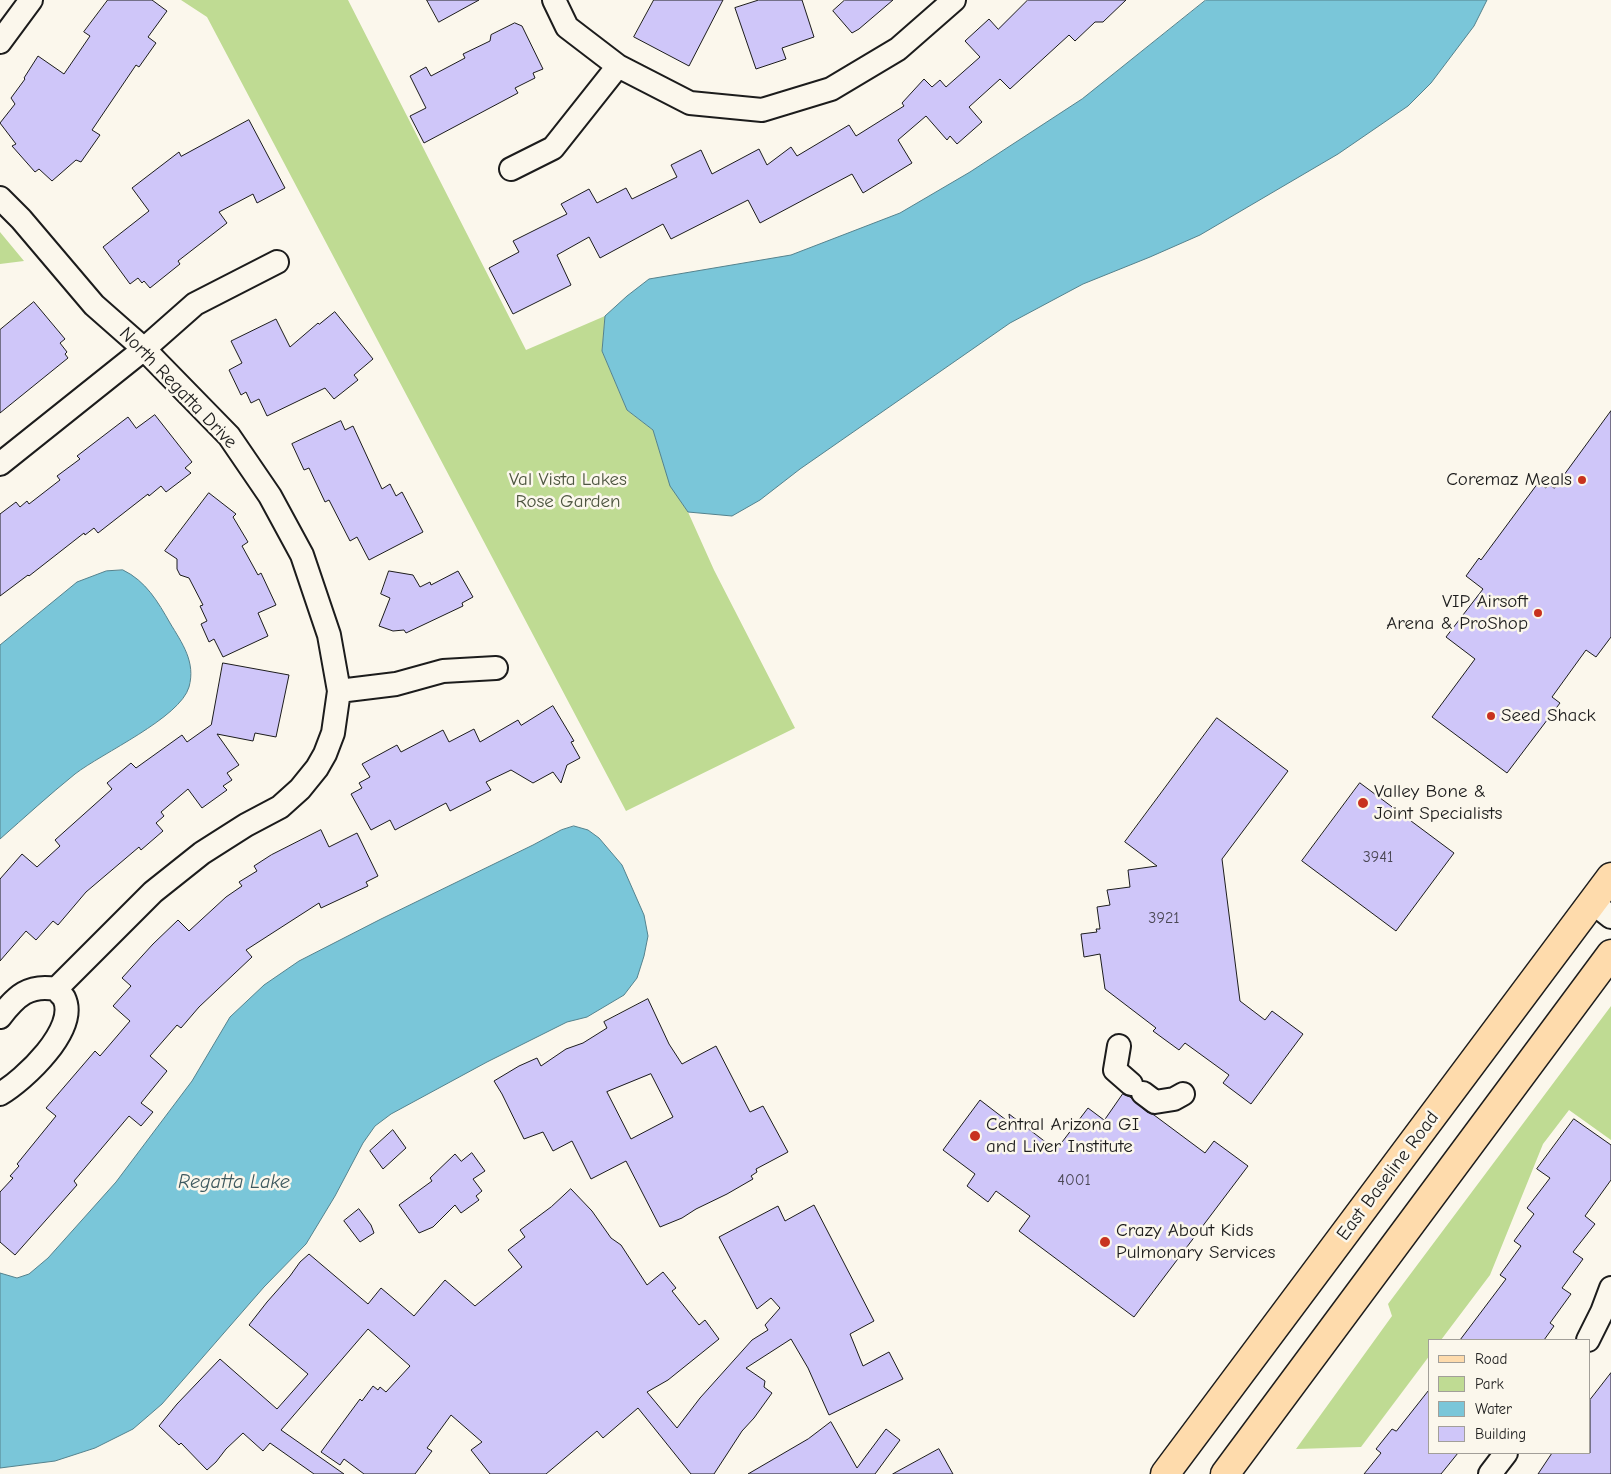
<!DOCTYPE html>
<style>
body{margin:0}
#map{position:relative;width:1611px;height:1474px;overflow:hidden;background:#fbf7ec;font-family:"Comic Neue",sans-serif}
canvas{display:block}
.legend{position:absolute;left:1428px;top:1339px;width:162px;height:115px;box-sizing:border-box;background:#fbf7ec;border:1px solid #a29f99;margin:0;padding:6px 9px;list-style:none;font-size:15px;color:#1c1c1c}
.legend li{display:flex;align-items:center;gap:10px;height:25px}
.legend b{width:25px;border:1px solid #a29f99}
</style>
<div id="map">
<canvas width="1611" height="1474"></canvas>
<ul class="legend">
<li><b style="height:6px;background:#fedbac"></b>Road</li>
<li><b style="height:14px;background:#bfdb93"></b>Park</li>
<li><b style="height:14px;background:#7ac6d9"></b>Water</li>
<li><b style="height:14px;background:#cfc6f9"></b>Building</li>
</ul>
</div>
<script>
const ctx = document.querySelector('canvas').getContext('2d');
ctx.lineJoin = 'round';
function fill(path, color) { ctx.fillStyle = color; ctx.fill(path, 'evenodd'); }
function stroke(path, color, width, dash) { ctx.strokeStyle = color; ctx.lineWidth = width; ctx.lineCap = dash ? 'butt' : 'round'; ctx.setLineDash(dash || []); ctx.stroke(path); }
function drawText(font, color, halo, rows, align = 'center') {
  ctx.font = font + ' "Comic Neue",sans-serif'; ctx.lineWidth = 5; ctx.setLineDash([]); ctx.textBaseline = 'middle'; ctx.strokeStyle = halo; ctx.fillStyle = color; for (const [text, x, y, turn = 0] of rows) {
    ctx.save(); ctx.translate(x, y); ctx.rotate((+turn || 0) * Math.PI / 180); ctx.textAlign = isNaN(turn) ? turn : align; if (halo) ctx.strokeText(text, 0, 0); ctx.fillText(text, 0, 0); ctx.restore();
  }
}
const green = new Path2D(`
 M 181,0 L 348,0 L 526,350 L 605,316 L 602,351 L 627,410 L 653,430 L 671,486 L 688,512 L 714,570 L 795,728 L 626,811 L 207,17 Z
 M 0,232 L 24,261 L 0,264 Z
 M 1611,1006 L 1611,1140 L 1569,1110 L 1543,1144 L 1490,1275 L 1441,1340 L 1430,1340 L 1430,1355 L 1361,1447 L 1296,1449 L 1392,1316 L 1388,1304 Z`);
const water = new Path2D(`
 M 1206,0 L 1487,0 L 1474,26 L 1431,83 L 1408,106 L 1338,154 L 1200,235 L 1150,257 L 1083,284 L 1010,323 L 800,469 L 760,500 L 732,516 L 688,512 L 670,486 L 653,430 L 627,410 L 602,351 L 605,316 L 627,296 L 649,279 L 791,255 L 900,213 L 970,172 L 1082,99 Z
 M 123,570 C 146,581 158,602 170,623 C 182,643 196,662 189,687 C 180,718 102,753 75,774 C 49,795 25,817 0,839 L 0,645 L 77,582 L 106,571 Z
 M 574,826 L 588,830 L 599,838 L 622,865 L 644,915 L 648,936 L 644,956 L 637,978 L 624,995 L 587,1017 L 567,1022 L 487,1062 L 391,1114 L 375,1126 L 363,1143 L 335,1196 L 306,1244 L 264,1287 L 162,1404 L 133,1429 L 95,1448 L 55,1461 L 0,1468 L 0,1273 L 17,1278 L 29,1274 L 48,1258 L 116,1182 L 192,1081 L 230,1017 L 264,985 L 299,961 L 381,919 L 533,845 L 561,830 Z`);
const building = new Path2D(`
 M 108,0 L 152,0 L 167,11 L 148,37 L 156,43 L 139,67 L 136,65 L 92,130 L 100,135 L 81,162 L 76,160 L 52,181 L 39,169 L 35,172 L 12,146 L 16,144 L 0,123 L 15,104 L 11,98 L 25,79 L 24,78 L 38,56 L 64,74 L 90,36 L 84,32 Z
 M 427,0 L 479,0 L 439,22 Z
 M 654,0 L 723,0 L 689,66 L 634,37 Z
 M 759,0 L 802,0 L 814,37 L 782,48 L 786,59 L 756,69 L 735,8 Z
 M 845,0 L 893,0 L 859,29 L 852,33 L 833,11 Z
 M 1028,0 L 1126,0 L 1103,22 L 1095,22 L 1075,41 L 1069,35 L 1010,89 L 1000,79 L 969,107 L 982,122 L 957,144 L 950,136 L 947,140 L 926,116 L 898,140 L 912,163 L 863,193 L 852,174 L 760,223 L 748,200 L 671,239 L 663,224 L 600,258 L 589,237 L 557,255 L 571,285 L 513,314 L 489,268 L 519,252 L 513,241 L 567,214 L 561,204 L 589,189 L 597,203 L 626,188 L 632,199 L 677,177 L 671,165 L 701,150 L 712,174 L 759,149 L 767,165 L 791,147 L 797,156 L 849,125 L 856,136 L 904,106 L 902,103 L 924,79 L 932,87 L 940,80 L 946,87 L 980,57 L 965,41 L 989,19 L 998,29 Z
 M 515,23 L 522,26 L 543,69 L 533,73 L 535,78 L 515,88 L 518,93 L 424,143 L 410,116 L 426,108 L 410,76 L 426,67 L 431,76 L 465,58 L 463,54 L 490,41 L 491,35 Z
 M 249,120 L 285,188 L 257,203 L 253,194 L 219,212 L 227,223 L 178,261 L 180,264 L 150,288 L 144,281 L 142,283 L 138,278 L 130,284 L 103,247 L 149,211 L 132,188 L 179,152 L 181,156 Z
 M 34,302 L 65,339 L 60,343 L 67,352 L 65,354 L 68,358 L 0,413 L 0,330 Z
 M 335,312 L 373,359 L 354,375 L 358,380 L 334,399 L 325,388 L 267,416 L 259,399 L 251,403 L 246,392 L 241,395 L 229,370 L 242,363 L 231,341 L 276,319 L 290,347 L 318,323 L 319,324 Z
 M 1611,411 L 1611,637 L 1596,657 L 1586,650 L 1552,697 L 1560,703 L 1507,773 L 1432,717 L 1475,659 L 1446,637 L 1483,589 L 1466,576 L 1479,558 L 1481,560 L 1538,483 L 1546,488 L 1549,484 L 1554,488 Z
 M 155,415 L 192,462 L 185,468 L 191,473 L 166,492 L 161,486 L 149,496 L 148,494 L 98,533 L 94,528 L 85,535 L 84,533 L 29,576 L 28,575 L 0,596 L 0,514 L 16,502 L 20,507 L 27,501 L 29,504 L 60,480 L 57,476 L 80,459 L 77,456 L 128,417 L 136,428 Z
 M 341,421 L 345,430 L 353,426 L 382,489 L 390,484 L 396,496 L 402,492 L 423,532 L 369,560 L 357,537 L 350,541 L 329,500 L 325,502 L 309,468 L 304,470 L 292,444 Z
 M 209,493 L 236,514 L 233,517 L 248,542 L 242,546 L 258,575 L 261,573 L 276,605 L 258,613 L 268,636 L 223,657 L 214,639 L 209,642 L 201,624 L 207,621 L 200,606 L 203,605 L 189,578 L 180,575 L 177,569 L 177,559 L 165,551 Z
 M 389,571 L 413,575 L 420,587 L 430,582 L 431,585 L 458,571 L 473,597 L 462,603 L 463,606 L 406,633 L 404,630 L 393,631 L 379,626 L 390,598 L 381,594 Z
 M 223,663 L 289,675 L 276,737 L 255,733 L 253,741 L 217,734 L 239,765 L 227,773 L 232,780 L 223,786 L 227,790 L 202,808 L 188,789 L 161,812 L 164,816 L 156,823 L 163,831 L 141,850 L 139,847 L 86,892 L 58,925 L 53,921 L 36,940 L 26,931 L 0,961 L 0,879 L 22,854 L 37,867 L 60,846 L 55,840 L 112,789 L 107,783 L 131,763 L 136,768 L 182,735 L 187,742 L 211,725 Z
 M 553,706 L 574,741 L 571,742 L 580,758 L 567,765 L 561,783 L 553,772 L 533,783 L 511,770 L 486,782 L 491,790 L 450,811 L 446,803 L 395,830 L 390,820 L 371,830 L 351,794 L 362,788 L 359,783 L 370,777 L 362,764 L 397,745 L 401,752 L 443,730 L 449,742 L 474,729 L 480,742 L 518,720 L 521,725 Z
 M 1217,718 L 1288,771 L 1222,859 L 1240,1001 L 1265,1020 L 1272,1011 L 1303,1034 L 1251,1104 L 1223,1083 L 1229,1075 L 1185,1043 L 1179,1050 L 1153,1031 L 1156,1028 L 1105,989 L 1100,954 L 1084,957 L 1081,934 L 1097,932 L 1096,929 L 1100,929 L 1097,907 L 1110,905 L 1107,890 L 1130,887 L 1128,870 L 1157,866 L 1125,842 Z
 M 1360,783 L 1454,853 L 1396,931 L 1302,861 Z
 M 321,830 L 329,847 L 357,833 L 378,876 L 366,882 L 368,886 L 321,908 L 319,903 L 246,950 L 252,957 L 199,1007 L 181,1028 L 177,1025 L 150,1056 L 167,1071 L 141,1103 L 153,1112 L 141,1126 L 129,1116 L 74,1181 L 77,1185 L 15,1255 L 0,1242 L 0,1192 L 13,1178 L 10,1176 L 19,1166 L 17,1164 L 56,1116 L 46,1108 L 95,1051 L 100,1056 L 130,1021 L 113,1006 L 131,986 L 122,978 L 153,944 L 178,920 L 189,931 L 226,897 L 242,886 L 239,882 L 257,871 L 254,866 L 271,855 Z
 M 648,999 L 669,1044 L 682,1064 L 716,1046 L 750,1112 L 763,1106 L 788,1152 L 756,1169 L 757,1172 L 751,1176 L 753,1179 L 727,1194 L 696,1209 L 682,1218 L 660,1227 L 626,1161 L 591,1179 L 572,1141 L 553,1151 L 543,1132 L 524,1139 L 502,1094 L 494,1081 L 519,1066 L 537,1058 L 541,1066 L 566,1049 L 583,1043 L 607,1028 L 604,1022 ZM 651,1074 L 673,1117 L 631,1139 L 607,1092 Z
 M 1123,1094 L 1130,1097 L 1147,1112 L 1154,1115 L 1205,1153 L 1214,1141 L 1248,1166 L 1134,1317 L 1019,1231 L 1030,1216 L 996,1191 L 988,1202 L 967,1186 L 975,1174 L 943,1150 L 980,1100 L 1010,1123 L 1009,1114 L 1056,1150 L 1088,1108 L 1104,1120 Z
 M 1574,1119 L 1611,1145 L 1611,1180 L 1585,1216 L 1595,1224 L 1573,1252 L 1583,1259 L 1562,1288 L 1571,1294 L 1550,1323 L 1554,1326 L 1544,1340 L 1460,1340 L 1506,1279 L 1500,1275 L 1521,1246 L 1514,1241 L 1534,1214 L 1527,1208 L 1550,1178 L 1537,1169 Z
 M 393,1130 L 406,1148 L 383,1169 L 370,1151 Z
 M 472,1153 L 485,1171 L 473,1179 L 482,1191 L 476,1196 L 479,1200 L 461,1213 L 455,1205 L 433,1227 L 419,1233 L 399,1205 L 432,1181 L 430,1178 L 455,1154 L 461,1161 Z
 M 571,1189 L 592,1211 L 611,1238 L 621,1245 L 647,1285 L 663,1272 L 676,1288 L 672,1291 L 699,1325 L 705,1320 L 719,1339 L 668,1380 L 647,1392 L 677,1428 L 700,1398 L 752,1340 L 768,1330 L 765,1325 L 780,1308 L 771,1298 L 757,1309 L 719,1237 L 778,1206 L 785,1221 L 814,1205 L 874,1321 L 850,1334 L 863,1366 L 889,1352 L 903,1379 L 829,1415 L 808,1368 L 791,1339 L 746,1368 L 765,1381 L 764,1387 L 772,1393 L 754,1418 L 742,1431 L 714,1474 L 691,1474 L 638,1408 L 603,1438 L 597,1431 L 546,1474 L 490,1474 L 471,1450 L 482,1442 L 451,1415 L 427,1448 L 432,1451 L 415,1474 L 364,1474 L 344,1459 L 340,1465 L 321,1452 L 360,1399 L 362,1401 L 373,1386 L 378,1390 L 380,1387 L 386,1392 L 410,1366 L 368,1329 L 281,1430 L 344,1474 L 314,1474 L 270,1443 L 263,1451 L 243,1433 L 226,1449 L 216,1462 L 207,1470 L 181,1443 L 179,1445 L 159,1426 L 177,1404 L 220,1359 L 277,1409 L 308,1374 L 249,1325 L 267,1302 L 290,1276 L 300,1262 L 309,1254 L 368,1304 L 381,1288 L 414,1316 L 445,1280 L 475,1306 L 522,1267 L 508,1250 L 525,1237 L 520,1230 L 551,1207 Z
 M 359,1209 L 371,1225 L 374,1233 L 360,1242 L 344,1221 Z
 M 1611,1373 L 1611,1474 L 1538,1474 L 1552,1453 L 1590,1453 L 1590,1400 Z
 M 1430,1389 L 1430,1453 L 1458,1453 L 1441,1474 L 1364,1474 L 1381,1453 L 1376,1449 L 1392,1429 L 1396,1431 Z
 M 831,1422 L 857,1468 L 886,1429 L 900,1440 L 875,1474 L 748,1474 L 808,1439 Z
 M 939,1449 L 953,1474 L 893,1474 Z`);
const minor = new Path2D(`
 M 554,0 L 567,27 L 618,66 L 690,103 L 762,110 L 831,89 L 898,49 L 954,0
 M 0,42 L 31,0
 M 511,169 L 553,148 L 618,66
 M 0,198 L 21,219 L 94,305 L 144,349 L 229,436 L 270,496 L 302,555 L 329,635 L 339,691 L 333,733 L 325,754 L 317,768 L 300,789 L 280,807 L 246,825 L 202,853 L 153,892 L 56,989
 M 0,464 L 144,349 L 195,304 L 277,262
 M 339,691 L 396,684 L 443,671 L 496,668
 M 1592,902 L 1611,917
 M 0,1017 C 16,996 29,984 56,989 C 58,992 62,995 64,998 C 79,1029 24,1080 0,1094
 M 1119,1046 L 1115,1070 L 1131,1084
 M 1143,1093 L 1155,1102 L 1174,1099 L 1183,1094
 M 1588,1340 L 1602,1312 L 1611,1288
 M 1490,1474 L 1506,1453`);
const major = new Path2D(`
 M 1165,1474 L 1611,877
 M 1225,1474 L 1611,954`);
const markers = [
 [1582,480,5,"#c8321e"],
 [1538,613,5,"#c8321e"],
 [1491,716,5,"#c8321e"],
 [1363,803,6,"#c8321e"],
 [975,1136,6,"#c8321e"],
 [1105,1242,6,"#c8321e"]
];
const numberNames = [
 ["3941",1378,857],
 ["3921",1164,918],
 ["4001",1074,1180]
];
const streetNames = [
 ["North Regatta Drive",178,388,46],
 ["East Baseline Road",1388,1176,-53]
];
const parkNames = [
 ["Val Vista Lakes",568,480],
 ["Rose Garden",568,502]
];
const poiNames = [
 ["Coremaz Meals",1572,480,"right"],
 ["VIP Airsoft",1528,602,"right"],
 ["Arena & ProShop",1528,624,"right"],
 ["Seed Shack",1501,716],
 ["Valley Bone &",1374,792],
 ["Joint Specialists",1374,814],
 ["Central Arizona GI",986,1125],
 ["and Liver Institute",986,1147],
 ["Crazy About Kids",1116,1231],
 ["Pulmonary Services",1116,1253]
];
const waterNames = [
 ["Regatta Lake",234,1182]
];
fill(green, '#bfdb93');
fill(water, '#7ac6d9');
stroke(water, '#54828d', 1);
fill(building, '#cfc6f9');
stroke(building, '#1c1c1c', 1);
stroke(minor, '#1c1c1c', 26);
stroke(major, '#1c1c1c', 31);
stroke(minor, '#fbf7ec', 22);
stroke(major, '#fedbac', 28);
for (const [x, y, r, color] of markers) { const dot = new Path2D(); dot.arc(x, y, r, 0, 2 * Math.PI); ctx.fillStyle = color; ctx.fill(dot); stroke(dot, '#fbf7ec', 2); }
drawText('16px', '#494653', null, numberNames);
drawText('19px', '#1c1c1c', '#fbf7ec', streetNames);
drawText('19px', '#4d5540', '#fbf7ec', parkNames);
drawText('19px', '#1c1c1c', '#fbf7ec', poiNames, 'left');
drawText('italic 20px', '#3d585e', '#fbf7ec', waterNames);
</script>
